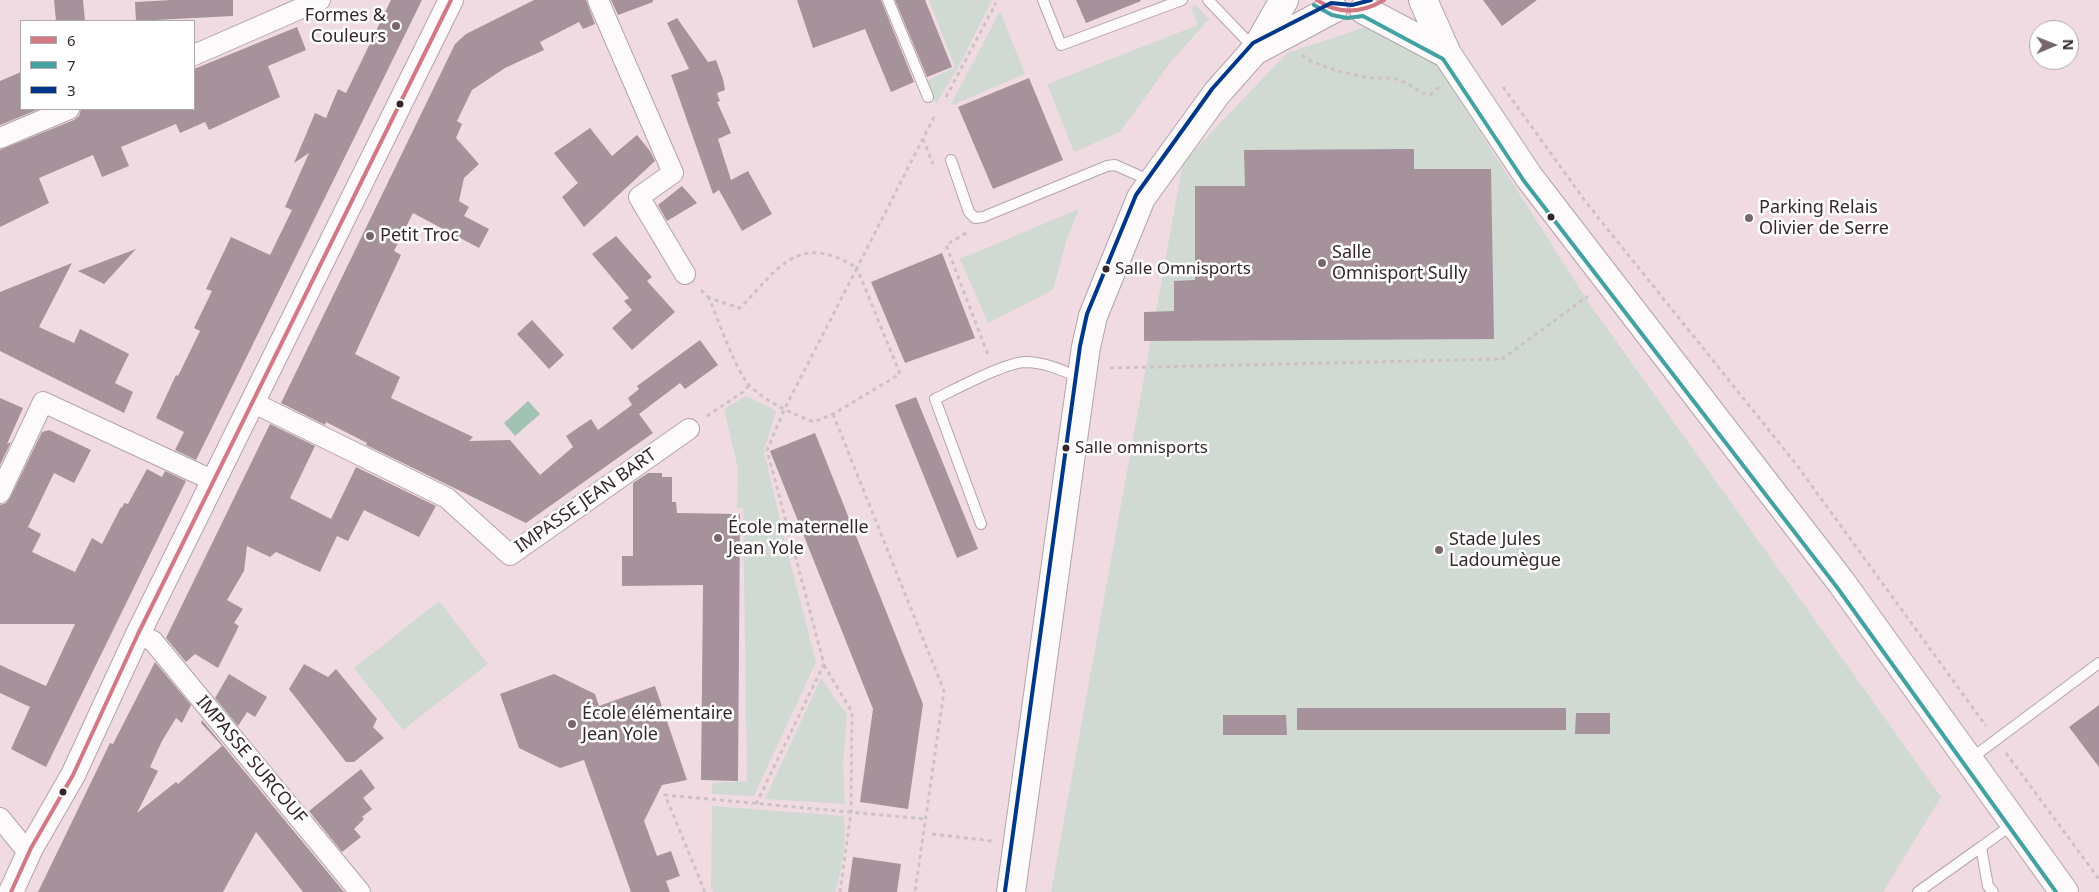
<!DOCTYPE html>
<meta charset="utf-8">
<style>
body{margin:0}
#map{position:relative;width:2099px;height:892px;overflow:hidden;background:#f1dbe3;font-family:"Noto Sans",sans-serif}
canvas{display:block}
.legend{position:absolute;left:20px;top:20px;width:175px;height:90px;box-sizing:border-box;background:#fff;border:1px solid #afa9ab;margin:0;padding:6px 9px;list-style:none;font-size:15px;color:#36272d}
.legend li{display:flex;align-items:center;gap:10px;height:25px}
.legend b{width:25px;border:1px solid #afa9ab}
.north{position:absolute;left:2029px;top:20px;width:50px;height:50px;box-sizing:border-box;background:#fff;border:1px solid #afa9ab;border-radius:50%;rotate:89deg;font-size:14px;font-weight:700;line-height:20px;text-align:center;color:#36272d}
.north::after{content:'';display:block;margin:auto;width:18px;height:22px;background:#77666d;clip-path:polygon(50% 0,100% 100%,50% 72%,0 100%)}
</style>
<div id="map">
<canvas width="2099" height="892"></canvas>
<ul class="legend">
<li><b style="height:6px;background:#d27985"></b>6</li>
<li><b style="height:6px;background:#42a2a2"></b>7</li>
<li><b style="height:6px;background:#003788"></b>3</li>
</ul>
<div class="north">N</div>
</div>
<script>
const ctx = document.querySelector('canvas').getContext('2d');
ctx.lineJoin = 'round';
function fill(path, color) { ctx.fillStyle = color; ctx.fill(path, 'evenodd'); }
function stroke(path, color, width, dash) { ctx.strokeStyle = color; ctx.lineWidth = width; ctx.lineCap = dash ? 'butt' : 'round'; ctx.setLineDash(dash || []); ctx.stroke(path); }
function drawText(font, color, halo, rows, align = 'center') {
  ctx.font = font + ' "Noto Sans",sans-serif'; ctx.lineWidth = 5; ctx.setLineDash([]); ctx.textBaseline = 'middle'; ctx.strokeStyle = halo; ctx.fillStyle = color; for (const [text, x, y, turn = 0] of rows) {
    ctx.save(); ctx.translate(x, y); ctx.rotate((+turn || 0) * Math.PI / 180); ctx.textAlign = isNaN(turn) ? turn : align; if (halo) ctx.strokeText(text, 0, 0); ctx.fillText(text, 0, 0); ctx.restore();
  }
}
const green = new Path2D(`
 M 929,0 L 992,0 L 959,66 L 936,104 L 927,81 L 955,67 Z
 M 1195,4 L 1209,19 L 1170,63 L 1120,132 L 1074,152 L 1047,84 L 1198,25 L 1191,8 Z
 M 1000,11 L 1025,74 L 950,106 Z
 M 1405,14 L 1589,303 L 1941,797 L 1883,892 L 1051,892 L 1183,162 L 1287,53 Z
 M 1079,209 L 1066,242 L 1053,290 L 988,323 L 960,259 Z
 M 746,396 L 776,411 L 764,451 L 785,542 L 816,662 L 754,796 L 712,794 L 712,783 L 747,781 L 743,508 L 737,509 L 738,469 L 724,409 Z
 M 439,601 L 488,664 L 403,730 L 354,668 Z
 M 821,678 L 847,715 L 843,765 L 845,804 L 765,799 Z
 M 712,806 L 844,816 C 846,843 843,866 835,892 L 713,892 L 711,888 Z`);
const water = new Path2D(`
 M 528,401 L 540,414 L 515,436 L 504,423 Z`);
const building = new Path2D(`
 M 54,0 L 83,0 L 85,21 L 56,21 Z
 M 171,0 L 233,0 L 233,16 L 136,21 L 135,2 Z
 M 391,0 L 422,0 L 196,460 L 175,450 L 184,432 L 156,418 L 176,375 L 178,376 L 200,331 L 194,328 L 212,291 L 206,289 L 231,237 L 270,255 L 292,210 L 285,207 L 309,153 L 294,163 L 315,113 L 326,118 L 338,89 L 346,93 Z
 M 534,0 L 586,0 L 595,24 L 583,29 L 579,22 L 540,42 L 544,50 L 505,68 L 472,90 L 457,121 L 462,124 L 456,138 L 479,164 L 464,178 L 459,201 L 469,207 L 464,216 L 489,229 L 479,248 L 413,213 L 394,251 L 401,255 L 355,354 L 400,377 L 391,398 L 473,437 L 469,441 L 510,440 L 540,475 L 573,447 L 566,436 L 591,419 L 598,430 L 632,405 L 628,398 L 639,389 L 637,386 L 700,340 L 718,365 L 685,389 L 680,383 L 639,414 L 653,433 L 526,523 L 366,445 L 367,443 L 326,422 L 325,425 L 281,403 L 455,44 L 466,34 Z
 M 611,0 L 653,0 L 653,2 L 618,15 Z
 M 797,0 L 881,0 L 914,82 L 891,92 L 865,29 L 813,48 Z
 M 895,0 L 925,0 L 952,67 L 927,77 Z
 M 1076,0 L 1140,0 L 1141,1 L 1086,23 Z
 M 1483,0 L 1537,0 L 1502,26 Z
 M 677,18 L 708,62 L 716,60 L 723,79 L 725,90 L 717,93 L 720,101 L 717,102 L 731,133 L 718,139 L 731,180 L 748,171 L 772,214 L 742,231 L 719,190 L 713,194 L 671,75 L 689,69 L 667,23 Z
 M 297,27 L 306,50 L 268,66 L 280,97 L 209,130 L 205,122 L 180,133 L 176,124 L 121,147 L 129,166 L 102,177 L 93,155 L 39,178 L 49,203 L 0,227 L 0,150 L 74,120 L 79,116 L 81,109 L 194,109 L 194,69 Z
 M 21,72 L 21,109 L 39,109 L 0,125 L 0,81 Z
 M 1029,78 L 1063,160 L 993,189 L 958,107 Z
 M 590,128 L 612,156 L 637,135 L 650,151 L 655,161 L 584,227 L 562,197 L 578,183 L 554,153 Z
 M 1414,149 L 1414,169 L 1491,169 L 1494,339 L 1144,341 L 1144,312 L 1174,311 L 1174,281 L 1195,280 L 1195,186 L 1245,186 L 1244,150 Z
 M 682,186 L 697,203 L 667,221 L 658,205 Z
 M 616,236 L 652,277 L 647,281 L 675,312 L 632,350 L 612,328 L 632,310 L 624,301 L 629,298 L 592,254 Z
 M 136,249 L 104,284 L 78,271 Z
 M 942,253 L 975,338 L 905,363 L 871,282 Z
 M 72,263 L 39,327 L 74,343 L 80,329 L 129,354 L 115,383 L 133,392 L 124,413 L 0,351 L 0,292 Z
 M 532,320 L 564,355 L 549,369 L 517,334 Z
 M 916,397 L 978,549 L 957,558 L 895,405 Z
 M 0,398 L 23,408 L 7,444 L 11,442 L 0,465 Z
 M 270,424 L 315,446 L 290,498 L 331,519 L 356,467 L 436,506 L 419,537 L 364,510 L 348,541 L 337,536 L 320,572 L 276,552 L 270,557 L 247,546 L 244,571 L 227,600 L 243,609 L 234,623 L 239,626 L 218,668 L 195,654 L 186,662 L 166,638 Z
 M 49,430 L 91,450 L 74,483 L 54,473 L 28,527 L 41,534 L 32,552 L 75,572 L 92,538 L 102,544 L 121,507 L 122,508 L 124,503 L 128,504 L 147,469 L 162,477 L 165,471 L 186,481 L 46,767 L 11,749 L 30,707 L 0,693 L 0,665 L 46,686 L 75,624 L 0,624 L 0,505 L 6,503 L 10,498 L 42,432 Z
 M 815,433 L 923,704 L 908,809 L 860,802 L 873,709 L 770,451 Z
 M 648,473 L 662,473 L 662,477 L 672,477 L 672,502 L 676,502 L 677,513 L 740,514 L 738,781 L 701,780 L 703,585 L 622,586 L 622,556 L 633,556 L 633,483 Z
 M 155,662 L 191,705 L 182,723 L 176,718 L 162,741 L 150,767 L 158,771 L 137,813 L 176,782 L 178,784 L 222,746 L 201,723 L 202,720 L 344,892 L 303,892 L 256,832 L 223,892 L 38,892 L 110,743 L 113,744 Z
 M 304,664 L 328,677 L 336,669 L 377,719 L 373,727 L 384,738 L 354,762 L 346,762 L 289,689 Z
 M 229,674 L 267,697 L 255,717 L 247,712 L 238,726 L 215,698 Z
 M 554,674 L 595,694 L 599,706 L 655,686 L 687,780 L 662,785 L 644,821 L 657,856 L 671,851 L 680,876 L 666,881 L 670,892 L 631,892 L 584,760 L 560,768 L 519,748 L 500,694 Z
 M 2099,705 L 2099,767 L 2069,727 Z
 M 1297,708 L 1566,708 L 1566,730 L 1297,730 Z
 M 1576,713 L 1610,713 L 1610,734 L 1575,734 Z
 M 1223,715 L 1286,715 L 1287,735 L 1223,735 Z
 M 361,769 L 375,788 L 363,798 L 372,809 L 362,817 L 364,819 L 354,829 L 361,837 L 342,852 L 309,811 Z
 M 853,857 L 901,864 L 897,892 L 848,892 Z`);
const path = new Path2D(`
 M 1302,55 C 1316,67 1353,75 1372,78 C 1381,79 1390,77 1399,80 C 1412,84 1416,92 1430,95 L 1439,87
 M 1503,87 L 1585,201 L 1796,464 L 1986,726
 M 946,97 L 996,3
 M 923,139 L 933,164
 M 966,233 L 946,245 L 988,355
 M 701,290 L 709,298
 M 1110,368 L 1502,359 L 1588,296
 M 833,414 L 944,691 L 915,892
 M 707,416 L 743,392 L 749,385
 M 824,665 L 852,712 L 851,812 L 840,892
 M 2006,753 L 2099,879
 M 756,804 L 824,664 L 767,450 L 784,410 L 857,268 C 798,231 779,268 740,308 L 709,298 C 717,317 737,374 750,386 C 768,403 791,413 814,422 L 833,414 L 900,374 L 857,268 L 936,113
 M 932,834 L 992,841
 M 705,892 L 665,795 L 925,819`);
const service = new Path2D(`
 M 888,0 L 928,97
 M 1043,0 L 1061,45 L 1182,0
 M 1208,0 L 1254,48
 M 951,160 L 969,212 L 975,218 L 983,217 L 1107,166 L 1115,165 L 1151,181
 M 981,524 L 935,399 C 956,389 1004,363 1025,362 C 1045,362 1063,371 1081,378
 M 1969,760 L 2099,663
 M 1918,892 L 1981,847
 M 1993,892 L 1988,886 L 1981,847 L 2013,824`);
const minor = new Path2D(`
 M 598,0 L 673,173 L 639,197 L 685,274
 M 194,55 L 320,0
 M 0,138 L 69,109
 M 252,402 L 447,498 L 510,555 L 689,429
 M 0,493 L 43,402 L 214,481
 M 138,634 L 153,641 L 360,892
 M 0,818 L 22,845 L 31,848`);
const tertiary = new Path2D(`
 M 11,892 L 31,848 L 73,775 L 138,634 L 451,0`);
const secondary = new Path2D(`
 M 1423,0 L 1447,54 L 1529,177 L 1841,582 L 2064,892
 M 1364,10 L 1447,54
 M 1258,49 L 1333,9
 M 1011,892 L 1074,432 L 1086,347 L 1093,316 L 1141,198 L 1217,93 L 1256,49 L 1284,0`);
const bus1 = new Path2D(`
 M 1317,0 C 1339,15 1362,13 1384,0
 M 11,892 L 31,848 L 73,775 L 138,634 L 451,0`);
const bus2 = new Path2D(`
 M 1314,5 L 1332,15 L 1347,18 L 1363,16 L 1443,59 L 1524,181 L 1836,586 L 2056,892`);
const bus3 = new Path2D(`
 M 1005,891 L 1080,346 L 1087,314 L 1136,195 L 1212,89 L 1253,43 L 1331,3 L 1352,5 L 1371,0`);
const markers = [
 [396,26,5,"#77666d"],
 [400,104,4.5,"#36272d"],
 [1551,217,4.5,"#36272d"],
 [1749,218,5,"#77666d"],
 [370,236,5,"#77666d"],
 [1322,263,5,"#77666d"],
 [1106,269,4.5,"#36272d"],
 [1066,448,4.5,"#36272d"],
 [718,538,5,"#77666d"],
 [1439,550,5,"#77666d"],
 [572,724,5,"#77666d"],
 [63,792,4.5,"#36272d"]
];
const busNames = [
 ["Salle Omnisports",1115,269],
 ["Salle omnisports",1075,448]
];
const poiNames = [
 ["Formes &",386,16,"right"],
 ["Couleurs",386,37,"right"],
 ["Parking Relais",1759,208],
 ["Olivier de Serre",1759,229],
 ["Petit Troc",380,236],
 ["Salle",1332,253],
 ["Omnisport Sully",1332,274],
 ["École maternelle",728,528],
 ["Jean Yole",728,549],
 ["Stade Jules",1449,540],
 ["Ladoumègue",1449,561],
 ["École élémentaire",582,714],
 ["Jean Yole",582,735]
];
const streetNames = [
 ["IMPASSE JEAN BART",586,501,-35],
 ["IMPASSE SURCOUF",251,760,50]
];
fill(green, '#d1d9d3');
fill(water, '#a2c2b3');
fill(building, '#a5929a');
stroke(service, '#b4a3aa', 12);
stroke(minor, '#b4a3aa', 22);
stroke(tertiary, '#b4a3aa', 26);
stroke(secondary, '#b4a3aa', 30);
stroke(path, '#ccc2c6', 3, [4, 4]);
stroke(service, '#fdfafb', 10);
stroke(minor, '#fdfafb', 20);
stroke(tertiary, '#fdfafb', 24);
stroke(secondary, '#fdfafb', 28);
stroke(bus1, '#d27985', 4);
stroke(bus2, '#42a2a2', 4);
stroke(bus3, '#003788', 4);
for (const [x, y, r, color] of markers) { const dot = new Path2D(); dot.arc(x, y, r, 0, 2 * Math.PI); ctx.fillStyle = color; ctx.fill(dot); stroke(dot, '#fff', 2); }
drawText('17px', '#36272d', '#fff', busNames, 'left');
drawText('18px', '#36272d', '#fff', poiNames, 'left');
drawText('18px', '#36272d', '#fff', streetNames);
</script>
